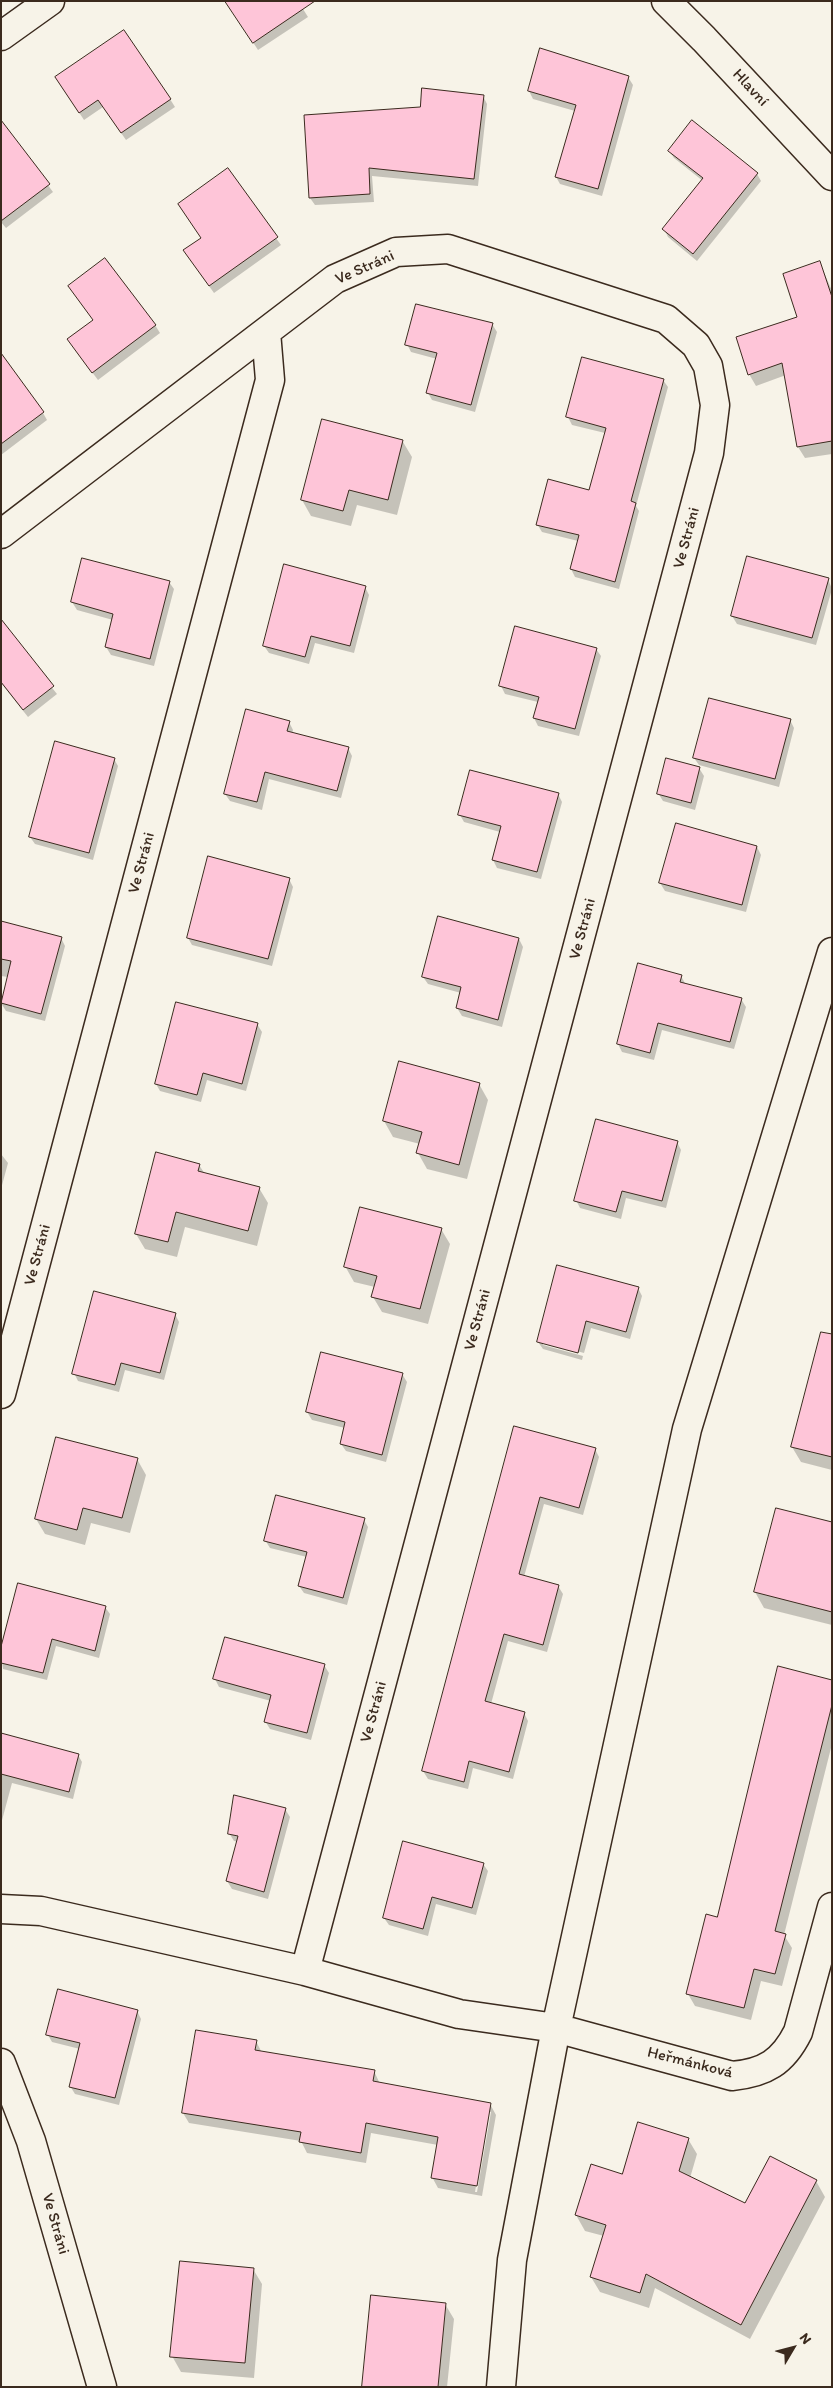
<!DOCTYPE html>
<meta charset="utf-8">
<style>
body{margin:0}
#map{position:relative;width:833px;height:2388px;overflow:hidden;background:#f7f3e8;font-family:Itim,sans-serif}
canvas{display:block}
.frame{position:absolute;inset:0;border:2px solid #3b2a1e;pointer-events:none}
.north{position:absolute;left:768px;top:2323px;width:50px;height:50px;-webkit-text-stroke:4px #f7f3e8;paint-order:stroke;rotate:53deg;font-size:14px;font-weight:700;line-height:20px;text-align:center;color:#3b2a1e}
.north::after{content:'';display:block;margin:auto;width:18px;height:22px;background:#3b2a1e;clip-path:polygon(50% 0,100% 100%,50% 72%,0 100%)}
</style>
<div id="map">
<canvas width="833" height="2388"></canvas>
<div class="frame"></div>
<div class="north">N</div>
</div>
<script>
const ctx = document.querySelector('canvas').getContext('2d');
ctx.lineJoin = 'round';
function fill(path, color) { ctx.fillStyle = color; ctx.fill(path, 'evenodd'); }
function stroke(path, color, width, dash) { ctx.strokeStyle = color; ctx.lineWidth = width; ctx.lineCap = dash ? 'butt' : 'round'; ctx.setLineDash(dash || []); ctx.stroke(path); }
function drawText(font, color, halo, rows, align = 'center') {
  ctx.font = font + ' Itim,sans-serif'; ctx.lineWidth = 5; ctx.setLineDash([]); ctx.textBaseline = 'middle'; ctx.strokeStyle = halo; ctx.fillStyle = color; for (const [text, x, y, turn = 0] of rows) {
    ctx.save(); ctx.translate(x, y); ctx.rotate((+turn || 0) * Math.PI / 180); ctx.textAlign = isNaN(turn) ? turn : align; if (halo) ctx.strokeText(text, 0, 0); ctx.fillText(text, 0, 0); ctx.restore();
  }
}
const shadow = new Path2D(`
 M 226,1 L 298,1 L 308,17 L 258,50 Z
 M 628,77 L 633,85 L 602,196 L 560,184 L 556,177 L 575,111 L 533,99 L 529,91 Z
 M 61,85 L 170,99 L 175,107 L 126,140 L 103,107 L 84,120 Z
 M 483,96 L 487,104 L 478,186 L 372,176 L 374,202 L 315,205 L 310,198 L 421,109 Z
 M 1,122 L 53,192 L 6,228 L 1,222 Z
 M 669,151 L 757,174 L 761,181 L 697,261 L 668,237 L 664,229 L 703,181 L 674,158 Z
 M 202,238 L 276,238 L 281,245 L 214,293 L 189,258 Z
 M 820,263 L 832,291 L 832,454 L 805,458 L 798,447 L 786,375 L 756,386 L 749,374 L 799,318 Z
 M 69,286 L 155,325 L 160,333 L 98,380 L 73,347 L 94,321 Z
 M 492,324 L 497,332 L 475,412 L 432,400 L 428,393 L 437,359 L 411,352 L 407,344 Z
 M 1,369 L 43,413 L 47,420 L 1,455 Z
 M 663,380 L 668,387 L 636,506 L 639,511 L 619,589 L 575,577 L 571,569 L 578,541 L 542,532 L 537,524 L 589,491 L 605,433 L 572,425 L 568,417 Z
 M 322,420 L 403,442 L 412,457 L 397,515 L 357,505 L 351,526 L 311,516 L 302,500 Z
 M 828,579 L 832,589 L 816,645 L 737,624 L 732,616 Z
 M 169,582 L 174,589 L 154,666 L 111,655 L 106,647 L 113,620 L 77,610 L 72,602 Z
 M 365,587 L 369,595 L 354,653 L 315,643 L 309,664 L 269,653 L 264,646 Z
 M 1,624 L 57,694 L 28,717 L 1,683 Z
 M 596,649 L 601,656 L 579,736 L 538,726 L 534,718 L 538,702 L 505,694 L 501,686 Z
 M 790,720 L 794,728 L 779,787 L 699,765 L 694,758 Z
 M 289,722 L 293,730 L 292,734 L 348,748 L 352,756 L 341,798 L 269,779 L 262,810 L 230,801 L 225,794 Z
 M 114,759 L 118,766 L 93,860 L 35,844 L 30,837 Z
 M 699,768 L 704,776 L 695,810 L 663,801 L 658,793 Z
 M 558,794 L 562,802 L 541,879 L 497,868 L 493,860 L 500,832 L 464,822 L 460,815 Z
 M 757,847 L 761,855 L 746,912 L 665,891 L 660,883 Z
 M 289,879 L 293,887 L 272,966 L 192,945 L 188,938 Z
 M 1,922 L 61,938 L 65,946 L 45,1021 L 6,1011 L 1,1003 L 8,977 L 1,976 Z
 M 519,939 L 523,947 L 502,1027 L 462,1016 L 457,1008 L 461,993 L 428,984 L 423,977 Z
 M 681,976 L 686,985 L 741,999 L 746,1007 L 734,1049 L 662,1030 L 654,1060 L 622,1052 L 618,1044 Z
 M 257,1024 L 262,1032 L 246,1091 L 207,1080 L 201,1102 L 160,1091 L 156,1084 Z
 M 479,1084 L 488,1100 L 467,1179 L 427,1169 L 418,1153 L 420,1144 L 393,1137 L 384,1121 Z
 M 677,1142 L 681,1150 L 666,1208 L 626,1198 L 621,1219 L 580,1208 L 576,1200 Z
 M 1,1154 L 8,1163 L 1,1189 Z
 M 199,1165 L 205,1174 L 259,1188 L 268,1203 L 257,1246 L 185,1227 L 177,1257 L 145,1249 L 136,1234 Z
 M 441,1229 L 450,1244 L 428,1324 L 382,1312 L 373,1297 L 375,1287 L 354,1282 L 345,1266 Z
 M 638,1288 L 642,1296 L 630,1339 L 591,1328 L 584,1353 L 543,1342 L 543,1345 L 583,1356 L 582,1360 L 543,1349 L 538,1342 Z
 M 175,1314 L 179,1322 L 164,1380 L 125,1370 L 119,1392 L 78,1381 L 74,1373 Z
 M 832,1368 L 832,1470 L 801,1462 L 792,1447 Z
 M 402,1374 L 407,1382 L 386,1462 L 346,1451 L 341,1444 L 345,1428 L 312,1420 L 307,1412 Z
 M 515,1427 L 595,1449 L 599,1457 L 583,1515 L 544,1504 L 524,1577 L 558,1586 L 563,1594 L 547,1652 L 508,1641 L 491,1704 L 524,1713 L 528,1721 L 513,1779 L 473,1768 L 468,1789 L 428,1779 L 423,1771 Z
 M 137,1459 L 146,1475 L 130,1533 L 91,1523 L 85,1545 L 45,1534 L 36,1519 Z
 M 364,1520 L 368,1527 L 347,1605 L 304,1593 L 299,1586 L 307,1557 L 270,1548 L 265,1540 Z
 M 832,1523 L 832,1625 L 764,1608 L 755,1592 Z
 M 105,1607 L 110,1614 L 99,1658 L 56,1646 L 47,1680 L 3,1669 L 1,1652 Z
 M 324,1665 L 329,1673 L 311,1740 L 270,1729 L 265,1721 L 271,1701 L 219,1687 L 215,1679 Z
 M 832,1681 L 832,1744 L 784,1935 L 792,1948 L 782,1986 L 761,1981 L 751,2020 L 695,2006 L 688,1994 L 717,1918 Z
 M 1,1735 L 78,1755 L 82,1762 L 73,1799 L 12,1783 L 1,1824 Z
 M 285,1809 L 290,1817 L 268,1899 L 232,1889 L 227,1881 L 238,1842 L 234,1841 L 229,1833 Z
 M 483,1864 L 488,1871 L 476,1915 L 436,1904 L 428,1936 L 389,1925 L 384,1918 Z
 M 137,2011 L 141,2019 L 119,2105 L 75,2094 L 70,2086 L 80,2049 L 52,2042 L 48,2035 Z
 M 256,2041 L 262,2053 L 374,2071 L 380,2084 L 490,2104 L 496,2115 L 482,2196 L 438,2188 L 432,2177 L 438,2145 L 371,2133 L 366,2163 L 307,2153 L 301,2141 L 189,2123 L 183,2113 ZM 488,2112 L 491,2112 L 477,2192 L 475,2192 Z
 M 688,2139 L 697,2154 L 690,2178 L 745,2205 L 770,2157 L 816,2181 L 825,2197 L 750,2339 L 655,2288 L 649,2308 L 600,2292 L 591,2277 L 604,2236 L 585,2231 L 576,2215 L 623,2176 Z
 M 253,2269 L 262,2284 L 254,2378 L 181,2372 L 172,2356 Z
 M 445,2304 L 454,2319 L 447,2387 L 364,2387 Z`);
const building = new Path2D(`
 M 225,1 L 315,1 L 253,43 Z
 M 124,30 L 171,99 L 121,133 L 98,100 L 79,113 L 55,77 Z
 M 540,48 L 629,76 L 598,189 L 555,177 L 576,105 L 528,91 Z
 M 422,88 L 484,95 L 474,179 L 369,168 L 370,194 L 309,198 L 304,115 L 420,107 Z
 M 1,120 L 50,184 L 1,221 Z
 M 692,120 L 758,173 L 693,254 L 662,229 L 703,178 L 668,151 Z
 M 228,168 L 278,237 L 209,286 L 183,250 L 201,238 L 178,204 Z
 M 105,258 L 156,325 L 92,373 L 67,339 L 93,320 L 68,286 Z
 M 820,261 L 832,297 L 832,441 L 797,447 L 782,363 L 748,375 L 736,337 L 797,317 L 783,274 Z
 M 416,304 L 493,323 L 471,405 L 426,393 L 437,353 L 405,345 Z
 M 1,353 L 44,412 L 1,444 Z
 M 582,357 L 664,379 L 631,501 L 636,503 L 615,582 L 570,569 L 579,535 L 536,525 L 548,479 L 589,490 L 606,428 L 566,417 Z
 M 322,419 L 403,440 L 388,500 L 349,490 L 343,511 L 301,500 Z
 M 747,556 L 829,578 L 812,638 L 731,616 Z
 M 82,558 L 170,581 L 150,659 L 105,647 L 113,614 L 71,602 Z
 M 284,564 L 366,586 L 350,646 L 311,636 L 305,657 L 263,646 Z
 M 1,619 L 54,686 L 23,710 L 1,682 Z
 M 515,626 L 597,648 L 575,729 L 533,718 L 539,697 L 499,686 Z
 M 709,698 L 791,719 L 775,779 L 693,758 Z
 M 246,709 L 290,721 L 287,731 L 349,747 L 337,791 L 265,772 L 257,802 L 224,794 Z
 M 55,741 L 115,758 L 89,853 L 29,837 Z
 M 666,758 L 700,767 L 691,803 L 657,794 Z
 M 470,770 L 559,793 L 537,872 L 492,860 L 501,826 L 458,815 Z
 M 676,823 L 757,846 L 742,905 L 659,883 Z
 M 208,856 L 290,878 L 268,959 L 187,938 Z
 M 438,916 L 519,938 L 498,1020 L 456,1008 L 461,987 L 422,977 Z
 M 1,921 L 62,937 L 41,1014 L 1,1003 L 11,961 L 1,959 Z
 M 638,963 L 682,975 L 680,982 L 742,998 L 730,1042 L 658,1023 L 650,1053 L 617,1044 Z
 M 176,1002 L 258,1023 L 242,1084 L 203,1073 L 197,1095 L 155,1084 Z
 M 399,1061 L 480,1083 L 459,1165 L 416,1153 L 422,1132 L 383,1121 Z
 M 596,1119 L 678,1141 L 662,1201 L 622,1191 L 616,1212 L 574,1201 Z
 M 156,1152 L 200,1164 L 198,1171 L 260,1187 L 248,1231 L 176,1212 L 168,1242 L 135,1234 Z
 M 360,1207 L 442,1228 L 420,1309 L 371,1297 L 377,1276 L 344,1267 Z
 M 557,1265 L 639,1287 L 626,1332 L 586,1321 L 578,1353 L 537,1342 Z
 M 94,1291 L 176,1313 L 160,1373 L 121,1363 L 115,1385 L 72,1374 Z
 M 821,1332 L 832,1334 L 832,1457 L 791,1447 Z
 M 321,1352 L 403,1373 L 382,1455 L 340,1444 L 345,1422 L 306,1412 Z
 M 514,1426 L 596,1448 L 579,1508 L 540,1497 L 519,1574 L 559,1585 L 543,1645 L 504,1634 L 485,1701 L 525,1712 L 509,1772 L 469,1761 L 464,1782 L 422,1771 Z
 M 56,1437 L 138,1458 L 122,1518 L 83,1508 L 77,1530 L 35,1519 Z
 M 276,1495 L 365,1518 L 343,1598 L 298,1586 L 307,1552 L 264,1541 Z
 M 776,1508 L 832,1522 L 832,1612 L 754,1592 Z
 M 18,1583 L 106,1606 L 95,1651 L 52,1639 L 43,1673 L 1,1663 L 1,1647 Z
 M 225,1637 L 325,1664 L 307,1733 L 264,1722 L 271,1695 L 213,1679 Z
 M 778,1666 L 832,1680 L 832,1705 L 775,1931 L 786,1934 L 775,1974 L 754,1969 L 744,2008 L 686,1994 L 706,1914 L 717,1917 Z
 M 1,1733 L 79,1754 L 69,1792 L 1,1774 Z
 M 234,1795 L 286,1808 L 264,1892 L 226,1881 L 238,1836 L 228,1834 Z
 M 403,1841 L 484,1863 L 472,1908 L 432,1897 L 423,1929 L 383,1918 Z
 M 58,1989 L 138,2010 L 115,2098 L 69,2087 L 80,2043 L 46,2035 Z
 M 196,2030 L 257,2040 L 255,2050 L 375,2070 L 373,2081 L 491,2103 L 477,2186 L 431,2178 L 438,2137 L 366,2123 L 361,2153 L 299,2142 L 301,2132 L 182,2113 Z
 M 638,2122 L 689,2138 L 679,2171 L 745,2203 L 770,2156 L 817,2180 L 741,2325 L 646,2274 L 640,2293 L 590,2277 L 606,2225 L 575,2215 L 591,2164 L 622,2174 Z
 M 180,2261 L 254,2268 L 245,2363 L 170,2357 Z
 M 371,2295 L 446,2303 L 438,2387 L 362,2387 Z`);
const minor = new Path2D(`
 M 666,1 L 704,39 L 832,176
 M 1,36 L 50,1
 M 1,534 L 335,279 L 396,252 L 448,249 L 666,319 L 696,345 L 708,366 L 715,405 L 709,453 L 305,1971
 M 1,1394 L 270,380 L 266,332
 M 1,1909 L 41,1911 L 305,1971 L 459,2014 L 556,2028 L 732,2076 C 765,2073 783,2062 798,2032 L 832,1907
 M 1,2063 L 31,2141 L 102,2387
 M 501,2387 L 512,2260 L 556,2028 L 687,1429 L 832,952`);
const streetNames = [
 ["Hlavní",750,88,47],
 ["Ve Stráni",365,268,-24],
 ["Ve Stráni",687,538,-75],
 ["Ve Stráni",142,863,-75],
 ["Ve Stráni",583,929,-75],
 ["Ve Stráni",38,1255,-75],
 ["Ve Stráni",478,1320,-75],
 ["Ve Stráni",374,1712,-75],
 ["Heřmánková",690,2063,14],
 ["Ve Stráni",55,2224,74]
];
fill(shadow, '#0003');
fill(building, '#fec5d8');
stroke(building, '#3b2a1e', 1);
stroke(minor, '#3b2a1e', 31);
stroke(minor, '#f7f3e8', 28);
drawText('16px', '#3b2a1e', '#f7f3e8', streetNames);
</script>
